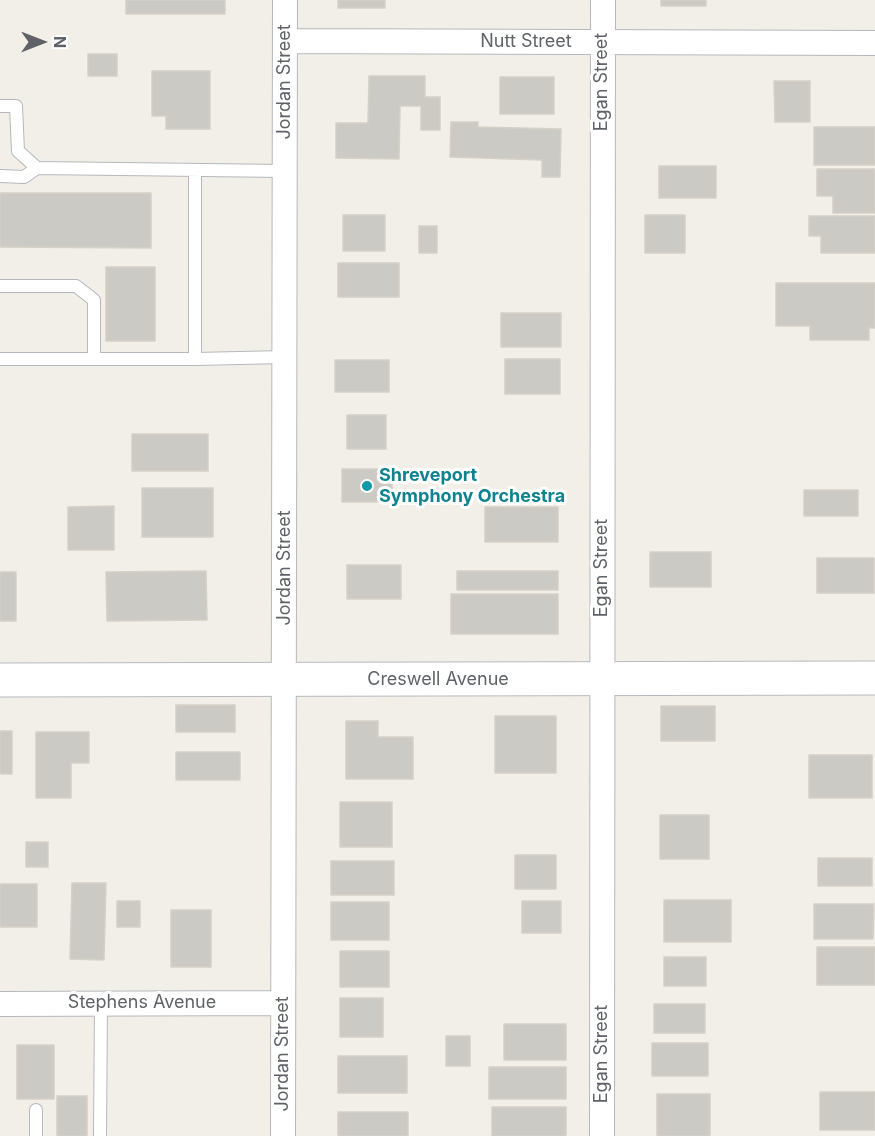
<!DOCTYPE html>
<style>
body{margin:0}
#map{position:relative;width:875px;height:1136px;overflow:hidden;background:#f1efe8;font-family:Inter,sans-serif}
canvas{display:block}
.north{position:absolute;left:12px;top:12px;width:60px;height:60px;-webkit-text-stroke:4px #fff;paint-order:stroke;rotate:90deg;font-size:16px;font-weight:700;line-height:24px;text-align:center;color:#5f6368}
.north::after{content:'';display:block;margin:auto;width:21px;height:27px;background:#5f6368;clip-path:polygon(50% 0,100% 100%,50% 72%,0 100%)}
</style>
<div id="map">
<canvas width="875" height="1136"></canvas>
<div class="north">N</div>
</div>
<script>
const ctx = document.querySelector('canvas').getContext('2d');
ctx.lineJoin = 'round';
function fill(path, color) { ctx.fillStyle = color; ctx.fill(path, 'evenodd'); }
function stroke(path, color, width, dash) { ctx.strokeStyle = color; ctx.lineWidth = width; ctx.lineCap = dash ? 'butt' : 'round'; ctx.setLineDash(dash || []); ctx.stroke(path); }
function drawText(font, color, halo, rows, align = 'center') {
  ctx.font = font + ' Inter,sans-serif'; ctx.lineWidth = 6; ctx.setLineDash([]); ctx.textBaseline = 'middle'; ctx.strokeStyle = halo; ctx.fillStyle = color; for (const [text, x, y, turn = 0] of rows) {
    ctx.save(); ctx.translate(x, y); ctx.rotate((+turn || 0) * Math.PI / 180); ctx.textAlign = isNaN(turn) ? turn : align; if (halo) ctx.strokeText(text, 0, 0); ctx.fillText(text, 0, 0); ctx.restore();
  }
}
const building = new Path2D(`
 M 126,0 L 225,0 L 225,14 L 126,14 Z
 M 338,0 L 385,0 L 385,8 L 338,8 Z
 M 661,0 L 706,0 L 706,6 L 661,6 Z
 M 88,54 L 117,54 L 117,76 L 88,76 Z
 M 152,71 L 210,71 L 210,129 L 166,129 L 166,116 L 152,116 Z
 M 369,76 L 425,76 L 425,97 L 440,97 L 440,130 L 421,130 L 421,106 L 400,106 L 399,159 L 336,158 L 336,123 L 368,123 Z
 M 500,77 L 554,77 L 554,114 L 500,114 Z
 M 774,81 L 810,81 L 810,122 L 775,122 Z
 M 451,122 L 478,122 L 478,127 L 561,129 L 560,177 L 542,177 L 542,160 L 450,157 Z
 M 814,127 L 875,127 L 875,165 L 814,165 Z
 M 659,166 L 716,166 L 716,198 L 659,198 Z
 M 817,169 L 875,169 L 875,213 L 833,213 L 833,196 L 817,196 Z
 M 0,193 L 151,193 L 151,248 L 0,247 Z
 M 343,215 L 385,215 L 385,251 L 343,251 Z
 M 645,215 L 685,215 L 685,253 L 645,253 Z
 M 809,216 L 875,216 L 875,253 L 821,253 L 821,236 L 809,236 Z
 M 419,226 L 437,226 L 437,253 L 419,253 Z
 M 338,263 L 399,263 L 399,297 L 338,297 Z
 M 106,267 L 155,267 L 155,341 L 106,341 Z
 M 776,283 L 875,283 L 875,328 L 869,328 L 869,340 L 810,340 L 810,326 L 776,326 Z
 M 501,313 L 561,313 L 561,347 L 501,347 Z
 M 505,359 L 560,359 L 560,394 L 505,394 Z
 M 335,360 L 389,360 L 389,392 L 335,392 Z
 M 347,415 L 386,415 L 386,449 L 347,449 Z
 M 132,434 L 208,434 L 208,471 L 132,471 Z
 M 342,469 L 392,469 L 392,502 L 342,502 Z
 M 142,488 L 213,488 L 213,537 L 142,537 Z
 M 804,490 L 858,490 L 858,516 L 804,516 Z
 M 114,506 L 114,550 L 68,550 L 68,507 Z
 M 485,507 L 558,507 L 558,542 L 485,542 Z
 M 650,552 L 711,552 L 711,587 L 650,587 Z
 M 817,558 L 874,558 L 874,593 L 817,593 Z
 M 347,565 L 401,565 L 401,599 L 347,599 Z
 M 206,571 L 207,620 L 107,621 L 106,572 Z
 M 457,571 L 558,571 L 558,590 L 457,590 Z
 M 0,572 L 16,572 L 16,621 L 0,621 Z
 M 451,594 L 558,594 L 558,634 L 451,634 Z
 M 176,705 L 235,705 L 235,732 L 176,732 Z
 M 661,706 L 715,706 L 715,741 L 661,741 Z
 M 495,716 L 556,716 L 556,773 L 495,773 Z
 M 346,721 L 378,721 L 378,737 L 413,737 L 413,779 L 346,779 Z
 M 0,731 L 12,731 L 12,774 L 0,774 Z
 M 36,732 L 89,732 L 89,763 L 71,763 L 71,798 L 36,798 Z
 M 176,752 L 240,752 L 240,780 L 176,780 Z
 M 809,755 L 872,755 L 872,798 L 809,798 Z
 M 340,802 L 392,802 L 392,847 L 340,847 Z
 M 660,815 L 709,815 L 709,859 L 660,859 Z
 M 26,842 L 48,842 L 48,867 L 26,867 Z
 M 515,855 L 556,855 L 556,889 L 515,889 Z
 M 818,858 L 872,858 L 872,886 L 818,886 Z
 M 331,861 L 394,861 L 394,895 L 331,895 Z
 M 72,883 L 106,883 L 104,960 L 70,959 Z
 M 0,884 L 37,884 L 37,927 L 0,927 Z
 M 664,900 L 731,900 L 731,942 L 664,942 Z
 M 117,901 L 140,901 L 140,927 L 117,927 Z
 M 522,901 L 561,901 L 561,933 L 522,933 Z
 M 331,902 L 389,902 L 389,940 L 331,940 Z
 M 814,904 L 874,904 L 873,939 L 814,939 Z
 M 171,910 L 211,910 L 211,967 L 171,967 Z
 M 817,947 L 875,947 L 875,985 L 817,985 Z
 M 340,951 L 389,951 L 389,987 L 340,987 Z
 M 664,957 L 706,957 L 706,986 L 664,986 Z
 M 340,998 L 383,998 L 383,1037 L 340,1037 Z
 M 654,1004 L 705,1004 L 705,1033 L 654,1033 Z
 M 504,1024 L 566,1024 L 566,1060 L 504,1060 Z
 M 446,1036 L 470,1036 L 470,1066 L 446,1066 Z
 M 652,1043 L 708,1043 L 708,1076 L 652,1076 Z
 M 17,1045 L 54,1045 L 54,1099 L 17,1099 Z
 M 338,1056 L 407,1056 L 407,1093 L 338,1093 Z
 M 489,1067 L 566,1067 L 566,1099 L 489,1099 Z
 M 820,1092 L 875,1092 L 875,1130 L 820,1130 Z
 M 657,1094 L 710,1094 L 710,1136 L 657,1136 Z
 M 57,1096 L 87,1096 L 87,1136 L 57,1136 Z
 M 492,1107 L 566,1107 L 566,1136 L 492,1136 Z
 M 338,1112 L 408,1112 L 408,1136 L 338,1136 Z`);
const lane = new Path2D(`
 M 0,106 L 16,106 L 18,151 L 37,168
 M 0,176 L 24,177 L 37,168 L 285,171
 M 0,286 L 76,286 L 94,300 L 94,359
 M 0,359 L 195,359 L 195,170
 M 195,359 L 285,357
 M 36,1136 L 36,1110
 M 100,1136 L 101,1003`);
const street = new Path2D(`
 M 285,41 L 875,43
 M 0,1004 L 283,1003
 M 283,1136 L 285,0
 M 602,1136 L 603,0`);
const secondary = new Path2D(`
 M 0,680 L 875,678`);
const markers = [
 [367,486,6,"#0f9aa8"]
];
const streetNames = [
 ["Nutt Street",526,42],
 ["Jordan Street",285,82,-90],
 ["Egan Street",602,82,-90],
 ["Jordan Street",285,568,-90],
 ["Egan Street",602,568,-90],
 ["Creswell Avenue",438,680],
 ["Stephens Avenue",142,1003],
 ["Jordan Street",283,1054,-90],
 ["Egan Street",602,1054,-90]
];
const cultureNames = [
 ["Shreveport",379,476],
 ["Symphony Orchestra",379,497]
];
fill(building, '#cccac5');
stroke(building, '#d6d1c6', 1.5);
stroke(lane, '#b5b8bc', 14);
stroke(street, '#b5b8bc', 26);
stroke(secondary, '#b6babf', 35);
stroke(lane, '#fff', 12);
stroke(street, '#fff', 24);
stroke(secondary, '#fff', 33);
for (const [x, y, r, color] of markers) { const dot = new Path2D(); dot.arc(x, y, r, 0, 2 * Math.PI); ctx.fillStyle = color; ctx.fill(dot); stroke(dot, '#fff', 2); }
drawText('18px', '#5f6368', '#fff', streetNames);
drawText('bold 18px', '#0d838f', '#fff', cultureNames, 'left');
</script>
